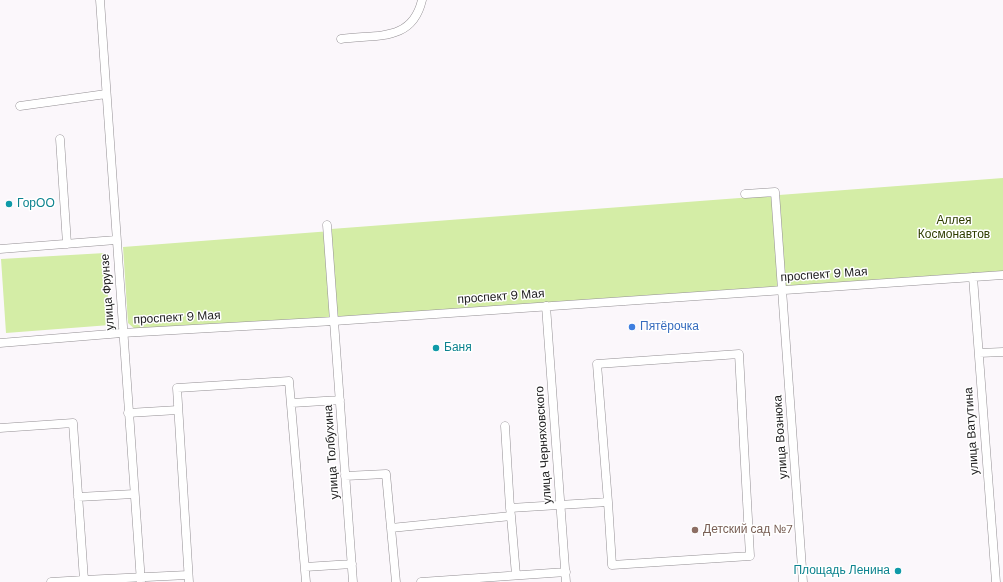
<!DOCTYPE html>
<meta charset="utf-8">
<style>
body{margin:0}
canvas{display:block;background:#fbf7fb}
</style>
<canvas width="1003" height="582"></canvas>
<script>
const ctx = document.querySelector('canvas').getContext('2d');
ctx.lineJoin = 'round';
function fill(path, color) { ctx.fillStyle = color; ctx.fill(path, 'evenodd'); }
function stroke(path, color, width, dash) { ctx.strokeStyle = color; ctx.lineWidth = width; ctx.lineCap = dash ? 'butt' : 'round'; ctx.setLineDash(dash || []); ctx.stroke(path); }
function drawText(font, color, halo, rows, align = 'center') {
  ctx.font = font + ' "DM Sans",sans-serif'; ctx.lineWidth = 3; ctx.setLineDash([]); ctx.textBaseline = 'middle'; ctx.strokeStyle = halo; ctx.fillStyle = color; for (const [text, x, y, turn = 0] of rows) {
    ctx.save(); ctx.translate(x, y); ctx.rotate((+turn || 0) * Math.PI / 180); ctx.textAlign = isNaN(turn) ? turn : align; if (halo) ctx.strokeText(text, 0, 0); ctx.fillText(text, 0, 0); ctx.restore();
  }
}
const green = new Path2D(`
 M 1003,178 L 1003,271 L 137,331 L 128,323 L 123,247 L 331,231 L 331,229 Z
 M 105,253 L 110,325 L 6,333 L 1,259 Z`);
const minor = new Path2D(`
 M 100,0 L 141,582
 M 341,39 C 375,34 412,43 422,0
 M 20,106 L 106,94
 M 60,139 L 67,244
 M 745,194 L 775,192 L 803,582
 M 327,225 L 353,582
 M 0,249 L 116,240
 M 973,277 L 996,582
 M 546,306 L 566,582
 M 0,343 L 122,333 L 334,321 L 1003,275
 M 979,353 L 1003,352
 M 292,403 L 340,400
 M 128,413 L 178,410
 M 505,426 L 510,508
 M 0,428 L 73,423 L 84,580 L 51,582
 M 345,476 L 386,474 L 396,582
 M 78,497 L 134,494
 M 511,516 L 516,575
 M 391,528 L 511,516 L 510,508 L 608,502 L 612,565 L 750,556 L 739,354 L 597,364 L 608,502
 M 305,567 L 352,564
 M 84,580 L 188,575
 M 189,582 L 177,388 L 289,381 L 306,582
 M 421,582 L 566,572`);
const markers = [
 [9,204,4,"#0f9aa8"],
 [632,327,4,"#3f7fe0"],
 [436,348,4,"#0f9aa8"],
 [695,530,4,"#8d6e63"],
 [898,571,4,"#0f9aa8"]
];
const cultureNames = [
 ["ГорОО",17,204],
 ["Баня",444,348],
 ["Площадь Ленина",890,571,"right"]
];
const parkNames = [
 ["Аллея",954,221],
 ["Космонавтов",954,235]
];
const streetNames = [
 ["проспект 9 Мая",824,275,-4],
 ["улица Фрунзе",108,292,-94],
 ["проспект 9 Мая",501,297,-4],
 ["проспект 9 Мая",177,318,-3],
 ["улица Ватутина",972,431,-94],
 ["улица Вознюка",781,437,-94],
 ["улица Черняховского",544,445,-94],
 ["улица Толбухина",332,452,-94]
];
const shopNames = [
 ["Пятёрочка",640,327]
];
const educationNames = [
 ["Детский сад №7",703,530]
];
fill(green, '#d4eda6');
stroke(minor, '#938f93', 9);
stroke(minor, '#fff', 8);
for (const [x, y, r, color] of markers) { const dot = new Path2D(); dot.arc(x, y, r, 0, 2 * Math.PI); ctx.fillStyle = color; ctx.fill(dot); stroke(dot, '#fff', 1.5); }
drawText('12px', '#0d838f', '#fff', cultureNames, 'left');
drawText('12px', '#2f3e00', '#fff', parkNames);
drawText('12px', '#222122', '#fff', streetNames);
drawText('12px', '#366cbe', '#fff', shopNames, 'left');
drawText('12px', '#785e54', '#fff', educationNames, 'left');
</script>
